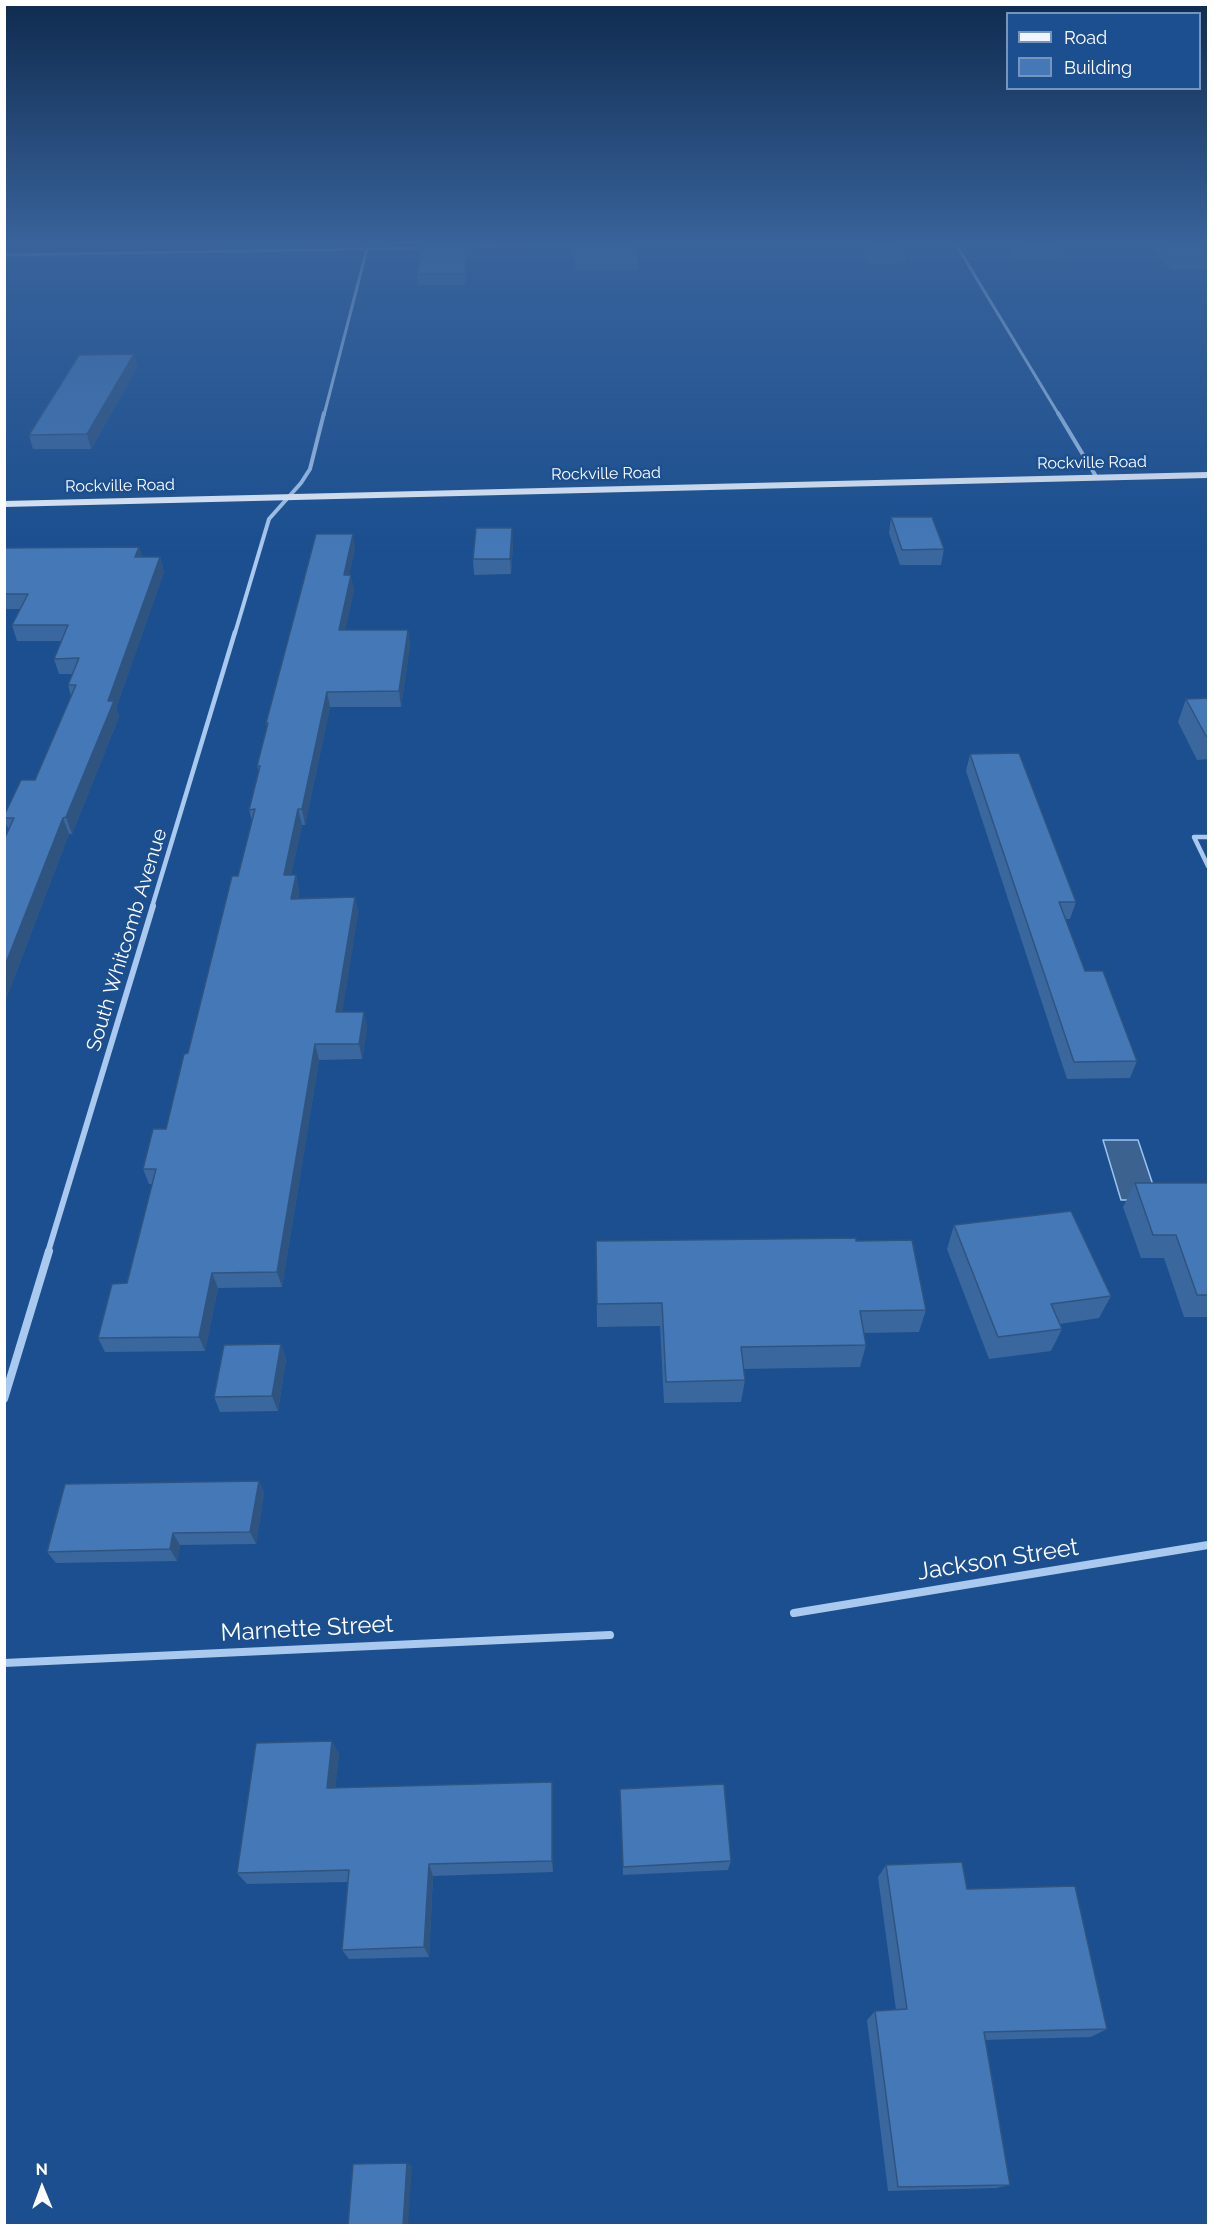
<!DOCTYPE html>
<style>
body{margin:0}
#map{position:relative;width:1213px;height:2230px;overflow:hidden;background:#1b4f8f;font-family:Raleway,sans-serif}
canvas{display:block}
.frame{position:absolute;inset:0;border:6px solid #fff;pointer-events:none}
.legend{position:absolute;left:1006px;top:12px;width:195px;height:78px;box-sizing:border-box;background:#1b4f8f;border:2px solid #7695bc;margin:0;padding:8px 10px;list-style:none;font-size:18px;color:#fff}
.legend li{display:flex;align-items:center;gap:12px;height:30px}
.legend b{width:30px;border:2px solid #7695bc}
.north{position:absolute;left:12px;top:2158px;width:60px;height:60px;-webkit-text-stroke:4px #1b4f8f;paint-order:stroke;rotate:359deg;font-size:16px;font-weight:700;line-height:24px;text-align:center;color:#fff}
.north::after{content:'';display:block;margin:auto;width:21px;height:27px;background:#fff;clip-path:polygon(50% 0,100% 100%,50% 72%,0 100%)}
</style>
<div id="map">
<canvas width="1213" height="2230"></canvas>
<div class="frame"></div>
<ul class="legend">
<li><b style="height:8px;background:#f0f6ff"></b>Road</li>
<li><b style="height:16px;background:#4478b7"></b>Building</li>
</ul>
<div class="north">N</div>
</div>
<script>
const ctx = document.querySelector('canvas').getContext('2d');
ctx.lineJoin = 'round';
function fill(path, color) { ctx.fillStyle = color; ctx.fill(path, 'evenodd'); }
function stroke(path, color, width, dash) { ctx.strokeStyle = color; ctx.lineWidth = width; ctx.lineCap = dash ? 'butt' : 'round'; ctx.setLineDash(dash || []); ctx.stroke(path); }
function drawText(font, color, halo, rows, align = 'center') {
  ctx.font = font + ' Raleway,sans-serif'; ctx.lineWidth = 5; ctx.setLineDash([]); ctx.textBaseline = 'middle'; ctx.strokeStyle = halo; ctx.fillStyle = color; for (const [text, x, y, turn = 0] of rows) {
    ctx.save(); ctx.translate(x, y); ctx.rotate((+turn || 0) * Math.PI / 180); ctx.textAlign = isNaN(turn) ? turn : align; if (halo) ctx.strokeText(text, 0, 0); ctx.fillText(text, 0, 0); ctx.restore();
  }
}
const water = new Path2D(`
 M 1103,1140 L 1138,1140 L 1158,1200 L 1121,1200 Z`);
const streetFar4 = new Path2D(`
 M 954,241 L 1059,415
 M 629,244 L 835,241
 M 461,247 L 579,245
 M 4,255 L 427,248
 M 324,415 L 369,241`);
const streetFar3 = new Path2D(`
 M 1058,413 L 1097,478
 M 235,633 L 269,519 L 301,483 L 310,469 L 324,413`);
const streetFar2 = new Path2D(`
 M 1208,837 L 1194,837 L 1208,866
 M 152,907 L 235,632`);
const streetFar1 = new Path2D(`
 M 48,1252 L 153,906`);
const street = new Path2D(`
 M 4,1399 L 49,1251
 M 794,1613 L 1208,1545
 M 4,1663 L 610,1635`);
const primary = new Path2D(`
 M 1208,472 L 1208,478 L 4,507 L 4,501 Z`);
const wall = new Path2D(`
 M 424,241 L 467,241 L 466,285 L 418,285 L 417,274 L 419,265 L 419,257 Z
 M 574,241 L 622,241 L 574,242 Z
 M 857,241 L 900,241 L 906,252 L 905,263 L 869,264 Z
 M 1005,241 L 1057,241 L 1064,250 L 1062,261 L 1018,261 Z
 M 1145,241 L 1209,241 L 1209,269 L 1171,270 Z
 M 574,243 L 638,264 L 638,270 L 575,270 Z
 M 134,354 L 137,368 L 91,449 L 33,449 L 29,435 Z
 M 891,517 L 944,549 L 941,565 L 900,565 L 889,533 Z
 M 513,543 L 511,574 L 474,575 L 473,559 Z
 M 139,547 L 142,557 L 160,557 L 164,572 L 116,708 L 119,717 L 72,834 L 69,834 L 4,1004 L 4,840 L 9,830 L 4,820 L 4,816 L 35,780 L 71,696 L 68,685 L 72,674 L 59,674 L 54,659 L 62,641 L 17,641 L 12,625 L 20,609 L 4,609 L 4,548 Z
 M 355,548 L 349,575 L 354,590 L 345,630 L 408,630 L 410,645 L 401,707 L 330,707 L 305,825 L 302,825 L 291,875 L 296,875 L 299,891 L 298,898 L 355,897 L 358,913 L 342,1012 L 367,1027 L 362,1059 L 319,1060 L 282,1287 L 218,1288 L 205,1351 L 105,1352 L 98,1338 L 127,1283 L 152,1184 L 149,1184 L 143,1169 L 166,1129 L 238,876 L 252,821 L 249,810 L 259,773 L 257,766 L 267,728 L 266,723 Z
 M 1209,698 L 1209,759 L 1197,760 L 1178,722 L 1186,699 Z
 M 970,754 L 1076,902 L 1070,919 L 1065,919 L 1085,971 L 1137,1061 L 1130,1078 L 1067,1079 L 966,771 Z
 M 1135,1183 L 1209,1183 L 1209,1317 L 1184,1317 L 1164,1258 L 1141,1258 L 1123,1207 Z
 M 954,1225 L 1111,1296 L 1099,1318 L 1060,1324 L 1062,1329 L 1051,1351 L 989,1359 L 947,1249 Z
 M 596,1241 L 856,1241 L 926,1310 L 919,1332 L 864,1333 L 866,1345 L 860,1367 L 744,1369 L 745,1380 L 741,1402 L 664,1403 L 660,1326 L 597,1327 Z
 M 281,1344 L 286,1359 L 278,1411 L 220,1412 L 214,1397 Z
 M 259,1481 L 264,1493 L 256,1544 L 180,1545 L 177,1561 L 56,1563 L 47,1552 Z
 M 332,1741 L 339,1755 L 335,1788 L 553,1796 L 553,1872 L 433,1876 L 429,1957 L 349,1959 L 342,1950 L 348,1882 L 247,1884 L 237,1873 Z
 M 620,1789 L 731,1861 L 728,1870 L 623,1875 Z
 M 886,1865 L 967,1889 L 1107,2029 L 1091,2037 L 985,2040 L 1010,2185 L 996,2188 L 888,2191 L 867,2020 L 875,2011 L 896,2010 L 878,1877 Z`);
const shadedWall = new Path2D(`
 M 466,241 L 467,251 L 466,285 L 465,274 Z
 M 134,354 L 137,368 L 91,449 L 87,434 Z
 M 512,528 L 513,543 L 511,574 L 510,559 Z
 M 353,534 L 355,548 L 346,590 L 344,575 Z
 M 139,547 L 144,562 L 135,557 Z
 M 160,557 L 164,572 L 116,708 L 119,717 L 72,834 L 66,817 Z
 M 351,575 L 354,590 L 342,645 L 339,630 Z
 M 408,630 L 410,645 L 401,707 L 399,691 Z
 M 327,692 L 330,707 L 305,825 L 302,809 Z
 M 298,809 L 302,825 L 288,891 L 284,875 Z
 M 63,818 L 69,834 L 4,1004 L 4,968 Z
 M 296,875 L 299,891 L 294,914 L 291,899 Z
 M 355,897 L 358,913 L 340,1028 L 336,1012 Z
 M 364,1012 L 367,1027 L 362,1059 L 359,1044 Z
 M 315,1044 L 319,1060 L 282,1287 L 277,1272 Z
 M 212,1273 L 218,1288 L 205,1351 L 199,1337 Z
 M 281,1344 L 286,1359 L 278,1411 L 272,1396 Z
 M 259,1481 L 264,1493 L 256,1544 L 250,1532 Z
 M 173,1533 L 180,1545 L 177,1561 L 170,1549 Z
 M 332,1741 L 339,1755 L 334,1801 L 327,1788 Z
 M 552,1782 L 553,1796 L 553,1872 L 552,1861 Z
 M 429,1864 L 433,1876 L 429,1957 L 424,1947 Z
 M 407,2163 L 412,2166 L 408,2226 L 403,2226 Z`);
const building = new Path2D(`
 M 422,241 L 466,241 L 465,274 L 417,274 L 421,257 L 419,257 Z
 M 864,241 L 900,241 L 906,252 L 871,253 Z
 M 1014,241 L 1057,241 L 1064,250 L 1020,250 Z
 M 1160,241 L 1209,241 L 1209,256 L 1175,257 Z
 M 637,242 L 638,264 L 575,264 L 574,243 Z
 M 134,354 L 87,434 L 29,435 L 79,355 Z
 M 891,517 L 932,517 L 944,549 L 902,550 Z
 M 476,528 L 512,528 L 510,559 L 473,559 Z
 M 316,534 L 353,534 L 344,575 L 351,575 L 339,630 L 408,630 L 399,691 L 327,692 L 302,809 L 298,809 L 284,875 L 296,875 L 291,899 L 355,897 L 336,1012 L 364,1012 L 359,1044 L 315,1044 L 277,1272 L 212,1273 L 199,1337 L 98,1338 L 112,1284 L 127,1283 L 156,1169 L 143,1169 L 153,1129 L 166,1129 L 184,1054 L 188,1053 L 232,876 L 238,876 L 255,809 L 249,810 L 260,766 L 257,766 L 268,723 L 266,723 Z
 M 139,547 L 135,557 L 160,557 L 108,701 L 114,701 L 66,817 L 63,818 L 4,968 L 4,840 L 14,818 L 4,818 L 4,816 L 21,780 L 35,780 L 76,685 L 68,685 L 79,658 L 54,659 L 68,625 L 12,625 L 28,594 L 4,594 L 4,548 Z
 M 1209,698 L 1209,736 L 1206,736 L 1186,699 Z
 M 1019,753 L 1076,902 L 1059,902 L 1085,971 L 1103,971 L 1137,1061 L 1074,1062 L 970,754 Z
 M 1135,1183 L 1209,1183 L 1209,1295 L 1197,1295 L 1176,1235 L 1153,1235 Z
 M 1071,1211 L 1111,1296 L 1051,1304 L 1062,1329 L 998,1337 L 954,1225 Z
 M 856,1238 L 856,1241 L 912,1240 L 926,1310 L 860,1311 L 866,1345 L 741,1347 L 745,1380 L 666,1382 L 662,1303 L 597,1304 L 596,1241 Z
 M 281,1344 L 272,1396 L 214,1397 L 224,1345 Z
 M 259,1481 L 250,1532 L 173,1533 L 170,1549 L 47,1552 L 65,1484 Z
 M 332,1741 L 327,1788 L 552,1782 L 552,1861 L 429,1864 L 424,1947 L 342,1950 L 349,1870 L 237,1873 L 256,1743 Z
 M 724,1784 L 731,1861 L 623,1867 L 620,1789 Z
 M 962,1862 L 967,1889 L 1075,1886 L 1107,2029 L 984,2032 L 1010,2185 L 898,2187 L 875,2011 L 907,2009 L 886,1865 Z
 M 407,2163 L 403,2226 L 348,2226 L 353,2164 Z`);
const farStreetnames = [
 ["Rockville Road",1092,463,-1],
 ["Rockville Road",606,474,-1],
 ["Rockville Road",120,486,-1]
];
const streetNames = [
 ["South Whitcomb Avenue",127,940,-73]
];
const nearStreetnames = [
 ["Jackson Street",998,1560,-9],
 ["Marnette Street",307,1629,-3]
];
fill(water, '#3c6290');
stroke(water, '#9cc4f0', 1.5);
stroke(streetFar4, '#a9c9ee', 3);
stroke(streetFar3, '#a9c9ee', 4);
stroke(streetFar2, '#a9c9ee', 4.5);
stroke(streetFar1, '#a9c9ee', 6);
stroke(street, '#a9c9ee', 8);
fill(primary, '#f0f6ff');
fill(wall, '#3a679d');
fill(shadedWall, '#305480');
fill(building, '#4478b7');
stroke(building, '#305480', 1.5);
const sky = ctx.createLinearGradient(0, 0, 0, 553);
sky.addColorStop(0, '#0f2b4f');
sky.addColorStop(0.44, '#39639b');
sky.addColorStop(1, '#39639b00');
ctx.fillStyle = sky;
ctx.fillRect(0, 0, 1213, 553);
drawText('16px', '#fff', '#1b4f8f', farStreetnames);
drawText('20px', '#fff', '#1b4f8f', streetNames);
drawText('24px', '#fff', '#1b4f8f', nearStreetnames);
</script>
